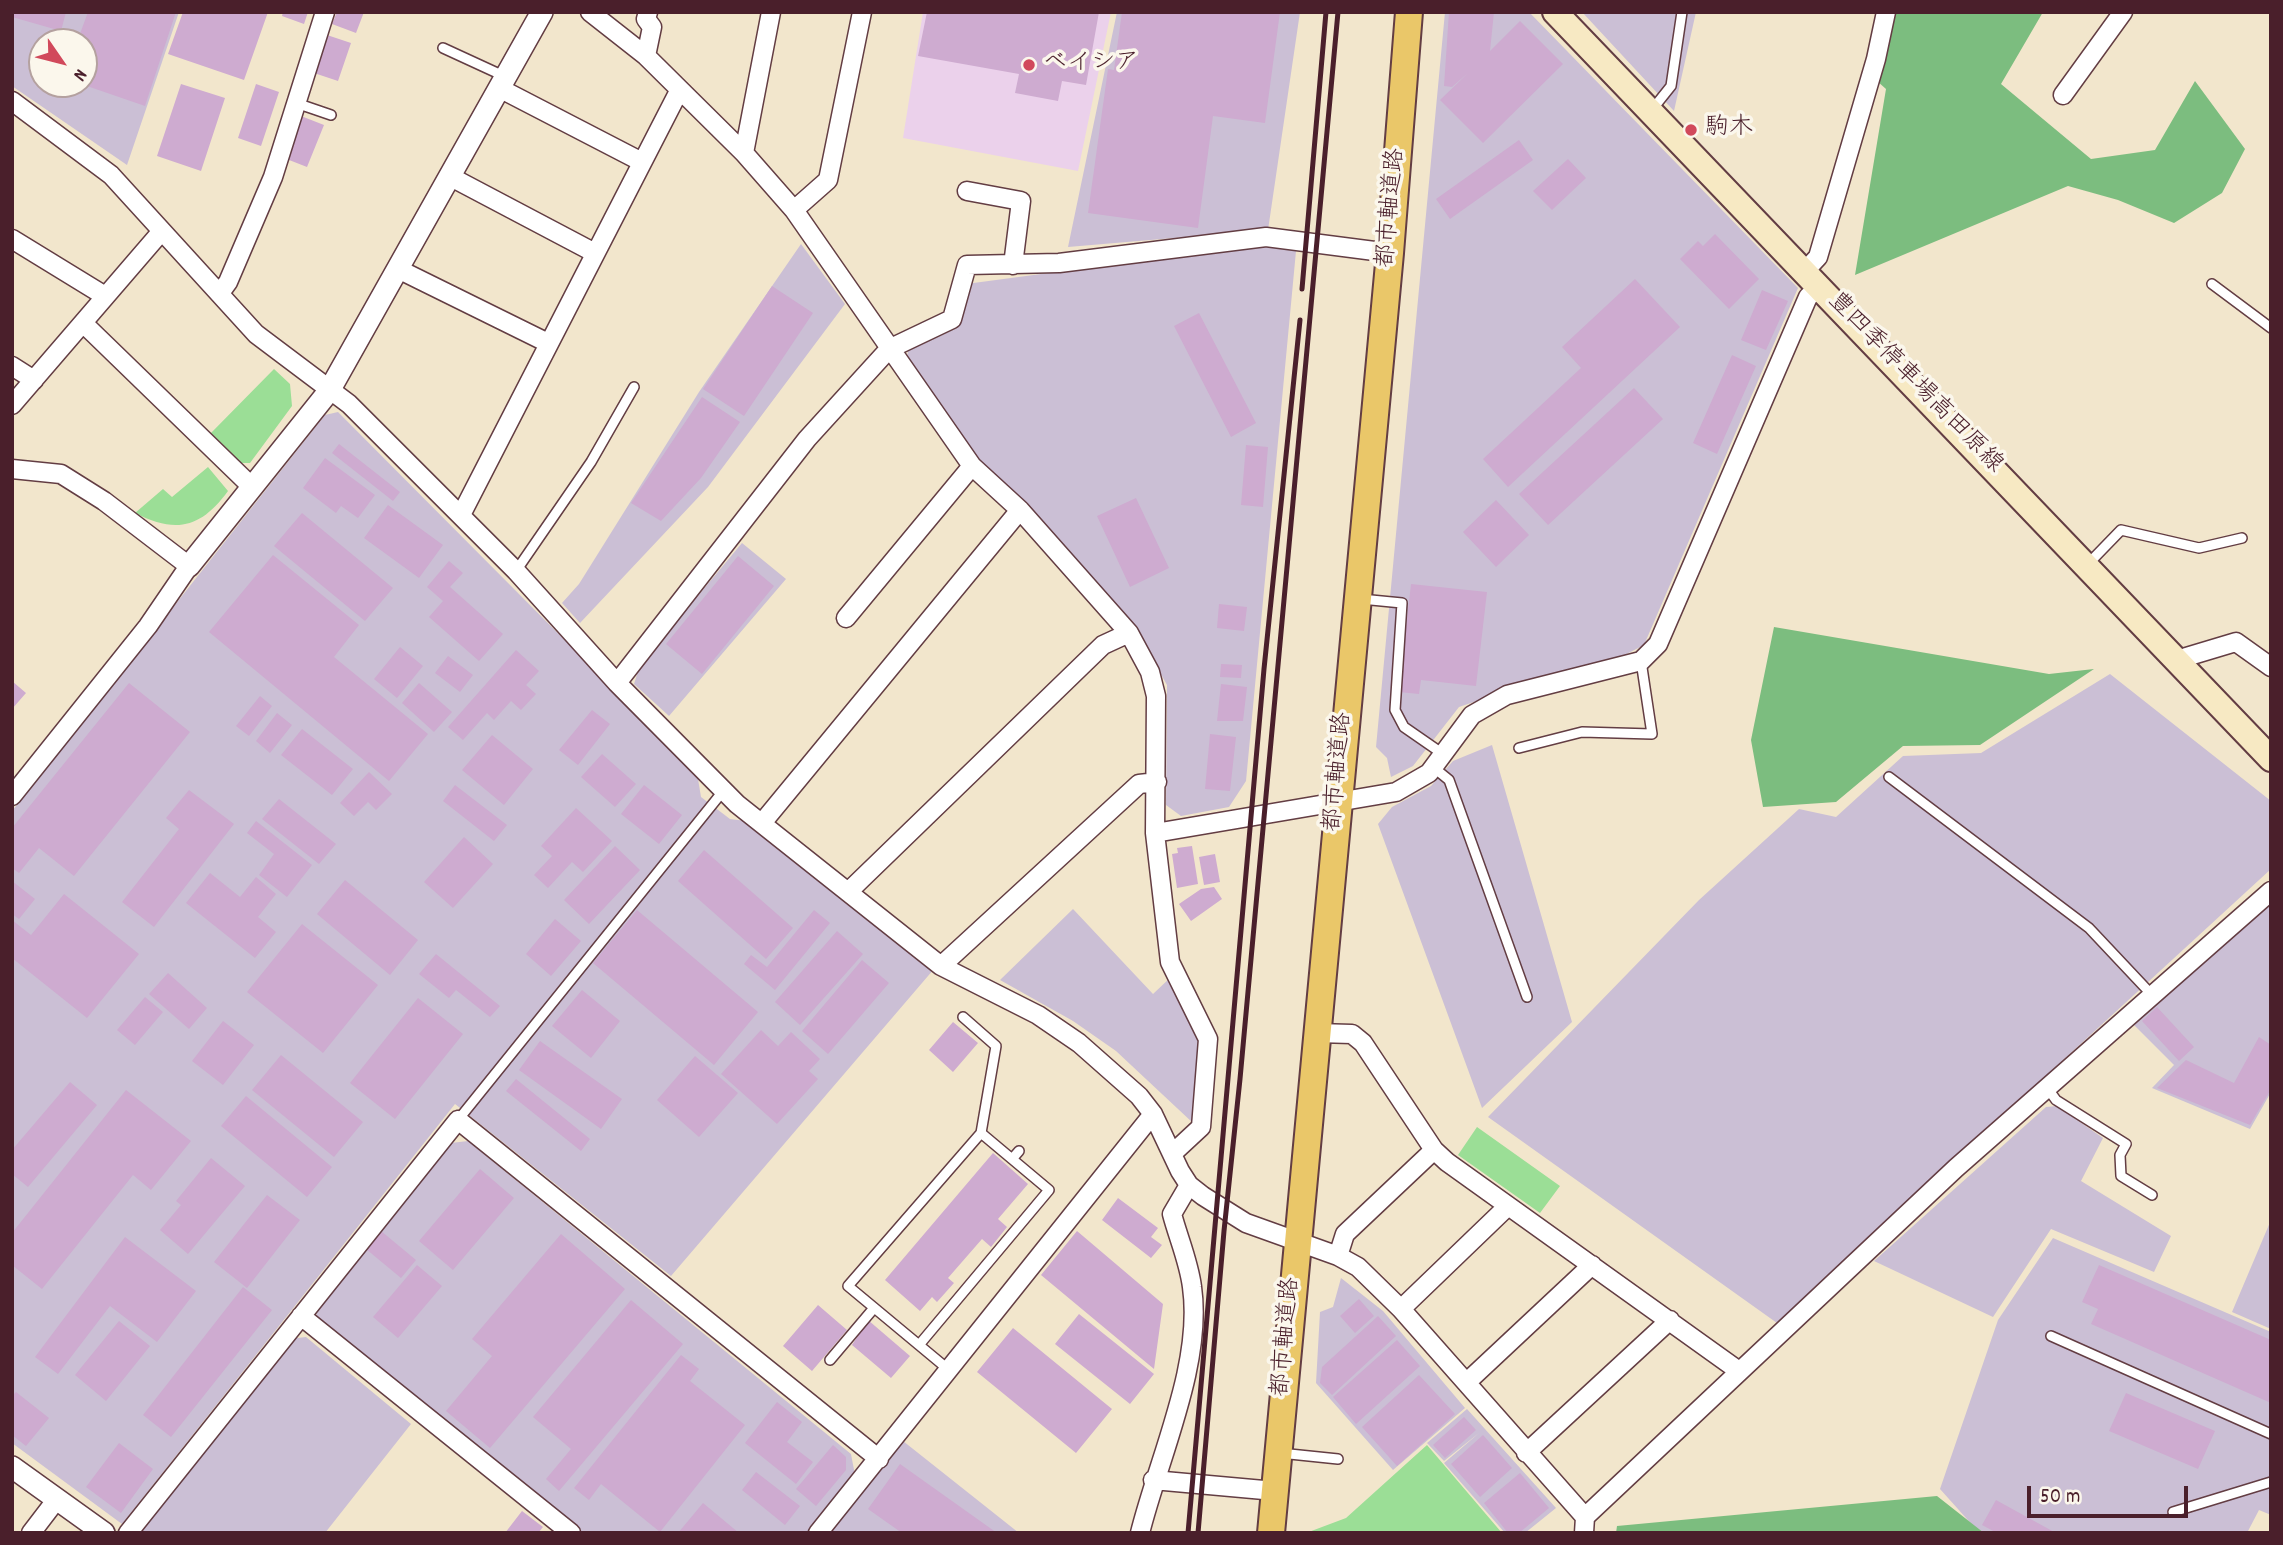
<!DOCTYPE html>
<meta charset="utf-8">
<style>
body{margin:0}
#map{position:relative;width:2283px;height:1545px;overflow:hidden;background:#f2e6cc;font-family:Dekko,sans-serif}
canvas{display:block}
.frame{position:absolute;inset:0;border:14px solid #4a1f2b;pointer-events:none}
.north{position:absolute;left:28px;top:28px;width:70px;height:70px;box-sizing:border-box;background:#fbf7ec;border:2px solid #b4a19f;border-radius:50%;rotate:125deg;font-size:19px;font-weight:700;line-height:28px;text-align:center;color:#4a1f2b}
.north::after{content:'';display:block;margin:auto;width:24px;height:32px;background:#d1495b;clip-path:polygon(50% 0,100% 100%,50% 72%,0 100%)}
.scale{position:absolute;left:2027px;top:1486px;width:161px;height:32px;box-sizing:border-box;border:4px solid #4a1f2b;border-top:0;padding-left:9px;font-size:21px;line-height:24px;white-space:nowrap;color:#4a1f2b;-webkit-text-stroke:5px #fbf7ec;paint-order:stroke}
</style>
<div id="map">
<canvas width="2283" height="1545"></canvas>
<div class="frame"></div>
<div class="north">N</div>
<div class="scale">50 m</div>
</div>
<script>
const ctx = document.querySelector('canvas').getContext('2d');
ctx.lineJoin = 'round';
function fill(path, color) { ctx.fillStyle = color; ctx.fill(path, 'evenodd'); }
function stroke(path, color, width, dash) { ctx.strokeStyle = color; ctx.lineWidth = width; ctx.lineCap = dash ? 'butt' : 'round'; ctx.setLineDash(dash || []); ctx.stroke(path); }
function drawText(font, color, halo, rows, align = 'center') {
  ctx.font = font + ' Dekko,"Klee One",sans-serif'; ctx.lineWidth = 7; ctx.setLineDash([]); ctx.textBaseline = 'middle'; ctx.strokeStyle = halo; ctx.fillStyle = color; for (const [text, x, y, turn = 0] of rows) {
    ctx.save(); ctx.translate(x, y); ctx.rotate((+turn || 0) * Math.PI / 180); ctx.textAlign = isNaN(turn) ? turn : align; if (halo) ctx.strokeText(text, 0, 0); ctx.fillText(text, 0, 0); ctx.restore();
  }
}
const built = new Path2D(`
 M 923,12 L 1111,12 L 1078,171 L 903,138 Z`);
const industrial = new Path2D(`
 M 12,12 L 179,12 L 127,165 L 12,86 ZM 42,42 L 84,42 L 84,84 L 42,84 Z
 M 1117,12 L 1300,12 L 1268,230 L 1068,247 Z
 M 1445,12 L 1529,12 L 1798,288 L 1644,645 L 1613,661 L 1565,671 L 1459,707 L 1413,766 L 1391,777 L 1387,758 L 1376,747 Z
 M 1582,12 L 1696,12 L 1674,111 Z
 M 801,244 L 845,304 L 708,487 L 580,623 L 562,603 L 579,584 L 699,392 Z
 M 1266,244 L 1296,251 L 1246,781 L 1229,807 L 1181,816 L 1166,805 L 1167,685 L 1135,628 L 987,473 L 906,363 L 908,351 L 957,328 L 966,284 Z
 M 338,412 L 697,773 L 701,797 L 730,819 L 746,821 L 934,969 L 671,1276 L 455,1104 L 122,1524 L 12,1443 L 12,811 L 325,415 Z
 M 742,543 L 786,579 L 669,716 L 634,684 L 640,665 Z
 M 2110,674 L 2271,801 L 2271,869 L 1777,1323 L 1488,1117 L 1699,900 L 1799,809 L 1836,817 L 1903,756 L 1981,753 Z
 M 1492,745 L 1572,1022 L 1482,1108 L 1378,824 L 1392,807 L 1431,786 L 1453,761 Z
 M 2271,899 L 2271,1092 L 2250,1129 L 2152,1088 L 2174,1065 L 2133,1024 Z
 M 1073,909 L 1153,994 L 1171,977 L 1199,1044 L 1193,1123 L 1116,1051 L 1073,1021 L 1000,980 Z
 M 2057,1106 L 2103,1138 L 2081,1181 L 2171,1236 L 2154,1272 L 2051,1229 L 1993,1317 L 1874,1261 L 2046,1107 Z
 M 468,1141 L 851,1454 L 855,1475 L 808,1533 L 582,1533 L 315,1319 L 322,1298 L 451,1143 Z
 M 2271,1220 L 2271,1329 L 2232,1312 Z
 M 2053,1238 L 2271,1332 L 2271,1515 L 2259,1510 L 2247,1533 L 1983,1533 L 1975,1528 L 1940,1489 L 1998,1320 Z
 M 1341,1278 L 1383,1311 L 1465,1408 L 1393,1470 L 1316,1383 L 1320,1312 L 1333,1307 Z
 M 306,1337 L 411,1424 L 325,1533 L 135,1533 L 289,1339 Z
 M 1467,1409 L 1556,1508 L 1525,1533 L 1505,1533 L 1444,1463 L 1479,1433 L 1444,1461 L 1427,1443 Z
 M 903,1441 L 1019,1533 L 826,1533 Z`);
const green = new Path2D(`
 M 274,369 L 290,384 L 292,406 L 250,463 L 238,463 L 210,434 Z
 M 208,467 L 228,491 C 201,528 176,534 135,513 L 163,489 L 172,497 Z
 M 1477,1127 L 1560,1186 L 1540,1213 L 1458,1155 Z
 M 1427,1445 L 1502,1533 L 1306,1533 L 1346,1518 Z`);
const forest = new Path2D(`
 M 1896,12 L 2043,12 L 2001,84 L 2091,159 L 2155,150 L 2195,81 L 2245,149 L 2222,193 L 2174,223 L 2118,200 L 2068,186 L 1855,275 L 1886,89 L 1877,81 Z
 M 1774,627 L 2049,674 L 2094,669 L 1980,745 L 1903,746 L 1836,802 L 1763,807 L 1751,740 Z
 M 1937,1496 L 1984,1533 L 1616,1533 L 1617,1526 Z`);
const building = new Path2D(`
 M 12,12 L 66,12 L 61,31 L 12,17 Z
 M 88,12 L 176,12 L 145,106 L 84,85 L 84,42 L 77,42 Z
 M 183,12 L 268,12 L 244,80 L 168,54 Z
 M 283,12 L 308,12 L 304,24 L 282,16 Z
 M 337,12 L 364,12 L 356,33 L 332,24 Z
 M 927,12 L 1099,12 L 1086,85 L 1062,81 L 1058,101 L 1015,93 L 1019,74 L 918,56 Z
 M 1122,12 L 1280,12 L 1265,123 L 1213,116 L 1198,228 L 1088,213 L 1108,69 L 1114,70 Z
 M 1449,12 L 1494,12 L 1490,51 L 1520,21 L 1563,64 L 1483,143 L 1440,100 L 1468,73 L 1452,87 L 1444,86 Z
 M 327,35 L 351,43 L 338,81 L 314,73 Z
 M 181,84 L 225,98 L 201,171 L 157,156 Z
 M 256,84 L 279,92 L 261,146 L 238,138 Z
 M 301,116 L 324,125 L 307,167 L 284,158 Z
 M 1519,140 L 1533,160 L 1450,219 L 1436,199 Z
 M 1568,159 L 1586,178 L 1552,210 L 1533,191 Z
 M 1715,234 L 1759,279 L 1729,309 L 1680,259 L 1698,241 L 1703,246 Z
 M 1635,279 L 1680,327 L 1508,487 L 1483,459 L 1581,368 L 1562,347 Z
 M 772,286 L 813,313 L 744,416 L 703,389 Z
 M 1762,290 L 1788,301 L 1766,350 L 1741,340 Z
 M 1199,313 L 1256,423 L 1231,437 L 1174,326 Z
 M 1732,355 L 1756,366 L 1717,454 L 1693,443 Z
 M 1634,388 L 1663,419 L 1548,525 L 1519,494 Z
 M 702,397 L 740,422 L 701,478 L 661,521 L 631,503 Z
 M 339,444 L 400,492 L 393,501 L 332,453 Z
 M 1246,445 L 1268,447 L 1263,507 L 1241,505 Z
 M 325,458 L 375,495 L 358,518 L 341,506 L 336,513 L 303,488 Z
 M 1136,498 L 1169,568 L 1130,587 L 1097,516 Z
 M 1496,500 L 1529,535 L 1496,567 L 1463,532 Z
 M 388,505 L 443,545 L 419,578 L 364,538 Z
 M 302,513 L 393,588 L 365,621 L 274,546 Z
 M 273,555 L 359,625 L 334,657 L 428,734 L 389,781 L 209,632 Z
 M 738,556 L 774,586 L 702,674 L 666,644 Z
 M 449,561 L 463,573 L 450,587 L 503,634 L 479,661 L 429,617 L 443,601 L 427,587 Z
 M 1411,584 L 1487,592 L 1476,686 L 1421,680 L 1419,694 L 1399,692 Z
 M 1219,604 L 1247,607 L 1244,631 L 1217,628 Z
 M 400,647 L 423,666 L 397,698 L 374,679 Z
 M 516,650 L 539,671 L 526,685 L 536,694 L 521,710 L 511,701 L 494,720 L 487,713 L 463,740 L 448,727 Z
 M 448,656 L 473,675 L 460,692 L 435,673 Z
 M 1221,664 L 1242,665 L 1241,678 L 1220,677 Z
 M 12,681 L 26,693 L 12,709 Z
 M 129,683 L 190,732 L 74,876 L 39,848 L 19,873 L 12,868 L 12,828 Z
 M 419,683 L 452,712 L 434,732 L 402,703 Z
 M 1221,684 L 1247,687 L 1243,721 L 1217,721 Z
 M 260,696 L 272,706 L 249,736 L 236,726 Z
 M 592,710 L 610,724 L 578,765 L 559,750 Z
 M 277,713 L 292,725 L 270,753 L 256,741 Z
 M 302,729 L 353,769 L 332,795 L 281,755 Z
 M 1210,734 L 1236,737 L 1230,791 L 1205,789 Z
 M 492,735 L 533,769 L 504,805 L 462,770 Z
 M 602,754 L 636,784 L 615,807 L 581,777 Z
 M 369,772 L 392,794 L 376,810 L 368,802 L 354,816 L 340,803 Z
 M 455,785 L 507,825 L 494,841 L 443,801 Z
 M 644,785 L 682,815 L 659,844 L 621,814 Z
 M 189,790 L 234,824 L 154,927 L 122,902 L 179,829 L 166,818 Z
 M 279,799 L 336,844 L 319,864 L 262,819 Z
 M 576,808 L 612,841 L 583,872 L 572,862 L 548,888 L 534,875 L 552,856 L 541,846 Z
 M 256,821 L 312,865 L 287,897 L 259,875 L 274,854 L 247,833 Z
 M 464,837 L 493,864 L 453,908 L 424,882 Z
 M 615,846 L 640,870 L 589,924 L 564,900 Z
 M 1192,846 L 1198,884 L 1177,888 L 1172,854 L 1178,853 L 1177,848 Z
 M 704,850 L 793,928 L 766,959 L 678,881 Z
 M 1215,854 L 1220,882 L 1204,885 L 1199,857 Z
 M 210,873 L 240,897 L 256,877 L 276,894 L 258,917 L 276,932 L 255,958 L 186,903 Z
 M 345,880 L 418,940 L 390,975 L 317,914 Z
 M 12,881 L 35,899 L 19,919 L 12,914 Z
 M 1214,887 L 1222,899 L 1191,921 L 1179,904 L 1201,889 Z
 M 64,894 L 139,954 L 87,1018 L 12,958 L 12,920 L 31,935 Z
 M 637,910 L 758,1012 L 714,1065 L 593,963 Z
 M 814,910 L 830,923 L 775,990 L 744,964 L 751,955 L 767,967 Z
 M 555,919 L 581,941 L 551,976 L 526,954 Z
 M 302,924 L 378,985 L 323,1053 L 247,992 Z
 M 837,931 L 863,954 L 800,1025 L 775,1002 Z
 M 436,954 L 500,1006 L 490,1017 L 456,990 L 449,998 L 419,974 Z
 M 862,960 L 889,983 L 828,1054 L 802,1031 Z
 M 168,973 L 207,1008 L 189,1029 L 149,994 Z
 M 582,990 L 620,1021 L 591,1058 L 552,1026 Z
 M 145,997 L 163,1012 L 135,1045 L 117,1030 Z
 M 418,998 L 463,1034 L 395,1119 L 350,1083 Z
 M 2157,1007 L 2194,1047 L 2179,1061 L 2142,1021 Z
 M 223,1021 L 254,1045 L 223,1085 L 192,1061 Z
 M 953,1022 L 978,1043 L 953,1072 L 929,1050 Z
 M 761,1030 L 778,1046 L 791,1032 L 820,1059 L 809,1071 L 818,1079 L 777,1124 L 721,1074 Z
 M 2259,1037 L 2271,1045 L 2271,1089 L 2250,1125 L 2157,1088 L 2186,1060 L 2234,1083 Z
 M 540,1041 L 622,1099 L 601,1129 L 519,1070 Z
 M 281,1055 L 363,1122 L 334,1157 L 252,1090 Z
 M 695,1056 L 738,1093 L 699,1137 L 657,1100 Z
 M 516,1079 L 590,1139 L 581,1151 L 506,1091 Z
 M 70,1082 L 97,1105 L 28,1187 L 12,1174 L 12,1150 Z
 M 126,1090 L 191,1141 L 151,1190 L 133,1175 L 42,1289 L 12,1265 L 12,1233 Z
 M 246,1096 L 332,1167 L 307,1197 L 221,1126 Z
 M 993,1153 L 1028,1184 L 998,1219 L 1007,1227 L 991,1247 L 982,1239 L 948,1278 L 954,1283 L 937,1302 L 932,1297 L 920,1311 L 885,1280 Z
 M 211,1158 L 245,1186 L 188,1254 L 160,1230 L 181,1205 L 176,1201 Z
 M 480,1169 L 514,1198 L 453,1270 L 419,1241 Z
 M 267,1195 L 300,1220 L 247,1288 L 214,1262 Z
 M 1118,1198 L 1158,1228 L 1151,1237 L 1162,1245 L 1151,1258 L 1102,1220 Z
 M 381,1231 L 416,1260 L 401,1278 L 366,1249 Z
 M 1077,1231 L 1163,1304 L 1154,1369 L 1041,1275 Z
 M 561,1234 L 625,1289 L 490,1448 L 446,1411 L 492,1356 L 472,1339 Z
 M 125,1237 L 196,1291 L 157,1342 L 110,1306 L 58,1374 L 35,1357 Z
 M 417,1265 L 442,1286 L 398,1338 L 373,1317 Z
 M 2099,1265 L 2271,1340 L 2271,1403 L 2091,1324 L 2098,1309 L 2082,1302 Z
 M 243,1287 L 272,1310 L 171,1437 L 143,1415 Z
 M 1359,1299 L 1374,1316 L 1355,1333 L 1340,1316 Z
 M 631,1300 L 683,1344 L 559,1491 L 546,1479 L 571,1449 L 533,1417 Z
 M 818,1305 L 847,1330 L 812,1371 L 783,1346 Z
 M 1079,1314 L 1154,1374 L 1130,1404 L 1055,1344 Z
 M 1378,1316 L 1396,1336 L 1332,1395 L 1320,1383 L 1322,1367 Z
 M 868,1320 L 910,1356 L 891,1378 L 852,1345 Z
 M 119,1321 L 150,1346 L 106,1401 L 75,1375 Z
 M 1013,1328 L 1112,1409 L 1076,1453 L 977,1372 Z
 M 1397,1340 L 1420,1366 L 1356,1424 L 1333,1397 Z
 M 681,1355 L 699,1369 L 690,1381 L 745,1425 L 660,1532 L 601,1484 L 589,1500 L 574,1488 Z
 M 1419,1375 L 1455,1414 L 1397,1466 L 1362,1427 Z
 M 16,1392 L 49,1418 L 26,1446 L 12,1435 L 12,1396 Z
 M 2126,1393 L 2215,1431 L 2198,1469 L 2109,1431 Z
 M 777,1402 L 802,1422 L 787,1442 L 813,1462 L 796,1484 L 745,1443 Z
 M 1464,1417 L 1476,1430 L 1445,1458 L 1433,1445 Z
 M 1483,1435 L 1512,1468 L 1480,1497 L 1451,1464 Z
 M 119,1443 L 153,1469 L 121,1513 L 86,1487 Z
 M 833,1445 L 846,1457 L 846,1470 L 816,1506 L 796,1489 Z
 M 900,1464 L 997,1533 L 902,1533 L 868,1509 Z
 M 756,1472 L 800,1506 L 785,1525 L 742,1490 Z
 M 1520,1473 L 1549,1508 L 1519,1533 L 1508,1533 L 1484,1503 Z
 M 1996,1500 L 2056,1533 L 1997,1533 L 1982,1525 Z
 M 703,1503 L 739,1533 L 678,1533 Z
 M 522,1511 L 543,1527 L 538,1533 L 505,1533 Z`);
const service = new Path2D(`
 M 443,48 L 506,77
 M 296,103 L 331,115
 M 1651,111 L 1671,86 L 1682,12
 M 2212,284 L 2271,328
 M 2088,564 L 2121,530 L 2199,548 L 2242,538
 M 516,571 L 591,462 L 634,387
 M 1361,599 L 1402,603 L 1395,710 L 1404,727 L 1443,754
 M 1519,748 L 1582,732 L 1652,734 L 1641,661
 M 1433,767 L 1449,780 L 1527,997
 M 1889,777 L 2089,928 L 2153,996
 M 2048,1089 L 2056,1100 L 2126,1144 L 2120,1155 L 2121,1176 L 2152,1195
 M 458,1120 L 724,790
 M 1012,1159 L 1019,1151
 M 2051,1336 L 2271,1434
 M 919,1345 L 1049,1190 L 981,1133
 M 830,1360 L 874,1308
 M 949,1370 L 848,1286 L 981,1133 L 996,1046 L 963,1017
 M 1280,1453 L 1338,1459
 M 2173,1512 L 2271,1482`);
const minor = new Path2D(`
 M 590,12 L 646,56 L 744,153 L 794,210 L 972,466 L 1020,510 L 1129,633 L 1150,672 L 1156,696 L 1155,833 L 1170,962 L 1208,1039 L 1201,1127 L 1173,1153
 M 646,56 L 652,27 L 646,19 L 648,12
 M 499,88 L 642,162
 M 2063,95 L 2123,12
 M 12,101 L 111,175 L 256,334 L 349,404 L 516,571 L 617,683 L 737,804 L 941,966 L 1038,1015 L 1079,1043 L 1139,1096 L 1153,1114 L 1180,1171 L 1189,1185 L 1203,1196 L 1246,1223 L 1338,1256 L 1358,1267 L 1401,1309 L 1585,1517 L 1584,1533
 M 744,153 L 771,12
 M 449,176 L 595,253
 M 967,191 L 1021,201 L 1013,265
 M 794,210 L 828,180 L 862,12
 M 12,239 L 105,296
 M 398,269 L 548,343
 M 1805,271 L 1818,257 L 1876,59 L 1886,12
 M 220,293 L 228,282 L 273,177 L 325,12
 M 83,323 L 251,486
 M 12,366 L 34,380
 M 12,405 L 161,232
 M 12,469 L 61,474 L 104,501 L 189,566 L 148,626 L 12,796
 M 461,515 L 679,91
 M 846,618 L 972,466
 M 2179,663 L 2186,657 L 2236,642 L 2271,667
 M 617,683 L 807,439 L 889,349 L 952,319 L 967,265 L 1059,263 L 1266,237 L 1390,253
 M 762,823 L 1020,510
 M 1155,833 L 1396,792 L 1429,773 L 1472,715 L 1507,695 L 1641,661 L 1658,644 L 1808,297 L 1820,286
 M 848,892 L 1103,645 L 1129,633
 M 941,966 L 1139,784 L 1157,782
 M 1317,1033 L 1352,1034 L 1363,1043 L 1434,1150 L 1447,1162 L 1739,1371
 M 1338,1256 L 1345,1234 L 1434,1150
 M 1401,1309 L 1507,1207
 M 301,1316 L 571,1533
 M 1467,1382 L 1592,1265
 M 1526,1453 L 1670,1320
 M 1153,1480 L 1275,1491
 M 1585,1517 L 1956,1168 L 2271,891
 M 31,1533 L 57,1499
 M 128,1533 L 458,1120 L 879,1459
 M 818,1533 L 1153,1114
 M 1140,1533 C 1159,1457 1203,1364 1192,1287 C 1189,1262 1178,1237 1172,1214 L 1189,1185`);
const tertiary = new Path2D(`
 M 189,566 L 329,391 L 542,12
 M 12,1467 L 104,1533`);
const secondary = new Path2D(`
 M 1555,12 L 2271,759`);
const primary = new Path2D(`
 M 1271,1533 L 1390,253 L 1409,12`);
const rail = new Path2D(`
 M 1302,289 L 1326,12
 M 1188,1533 L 1264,669 L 1300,320
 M 1198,1533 L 1224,1231 L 1240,1079 L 1338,12`);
const markers = [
 [1029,65,7,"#d1495b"],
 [1691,130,7,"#d1495b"]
];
const poiNames = [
 ["ベイシア",1043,65],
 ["駒木",1705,130]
];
const streetNames = [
 ["都市軸道路",1393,208,-85],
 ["豊四季停車場高田原線",1914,384,46],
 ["都市軸道路",1340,772,-85],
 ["都市軸道路",1288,1337,-85]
];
fill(built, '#ebd1eb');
fill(industrial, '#cbbfd5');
fill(green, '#9bde96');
fill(forest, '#7cbd7f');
fill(building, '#ceabd0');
stroke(service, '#633d43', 12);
stroke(minor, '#633d43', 21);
stroke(tertiary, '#633d43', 24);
stroke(secondary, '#633d43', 28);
stroke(primary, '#633d43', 30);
stroke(service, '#fff', 9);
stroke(minor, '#fff', 18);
stroke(tertiary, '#fff', 21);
stroke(secondary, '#f7e9c3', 24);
stroke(primary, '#eac769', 26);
stroke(rail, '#4a1f2b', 5);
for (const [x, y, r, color] of markers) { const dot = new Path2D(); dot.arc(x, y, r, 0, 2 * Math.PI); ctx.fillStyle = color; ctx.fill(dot); stroke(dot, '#fbf7ec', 2.5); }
drawText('24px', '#4a1f2b', '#fbf7ec', poiNames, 'left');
drawText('24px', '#4a1f2b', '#fbf7ec', streetNames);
</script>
